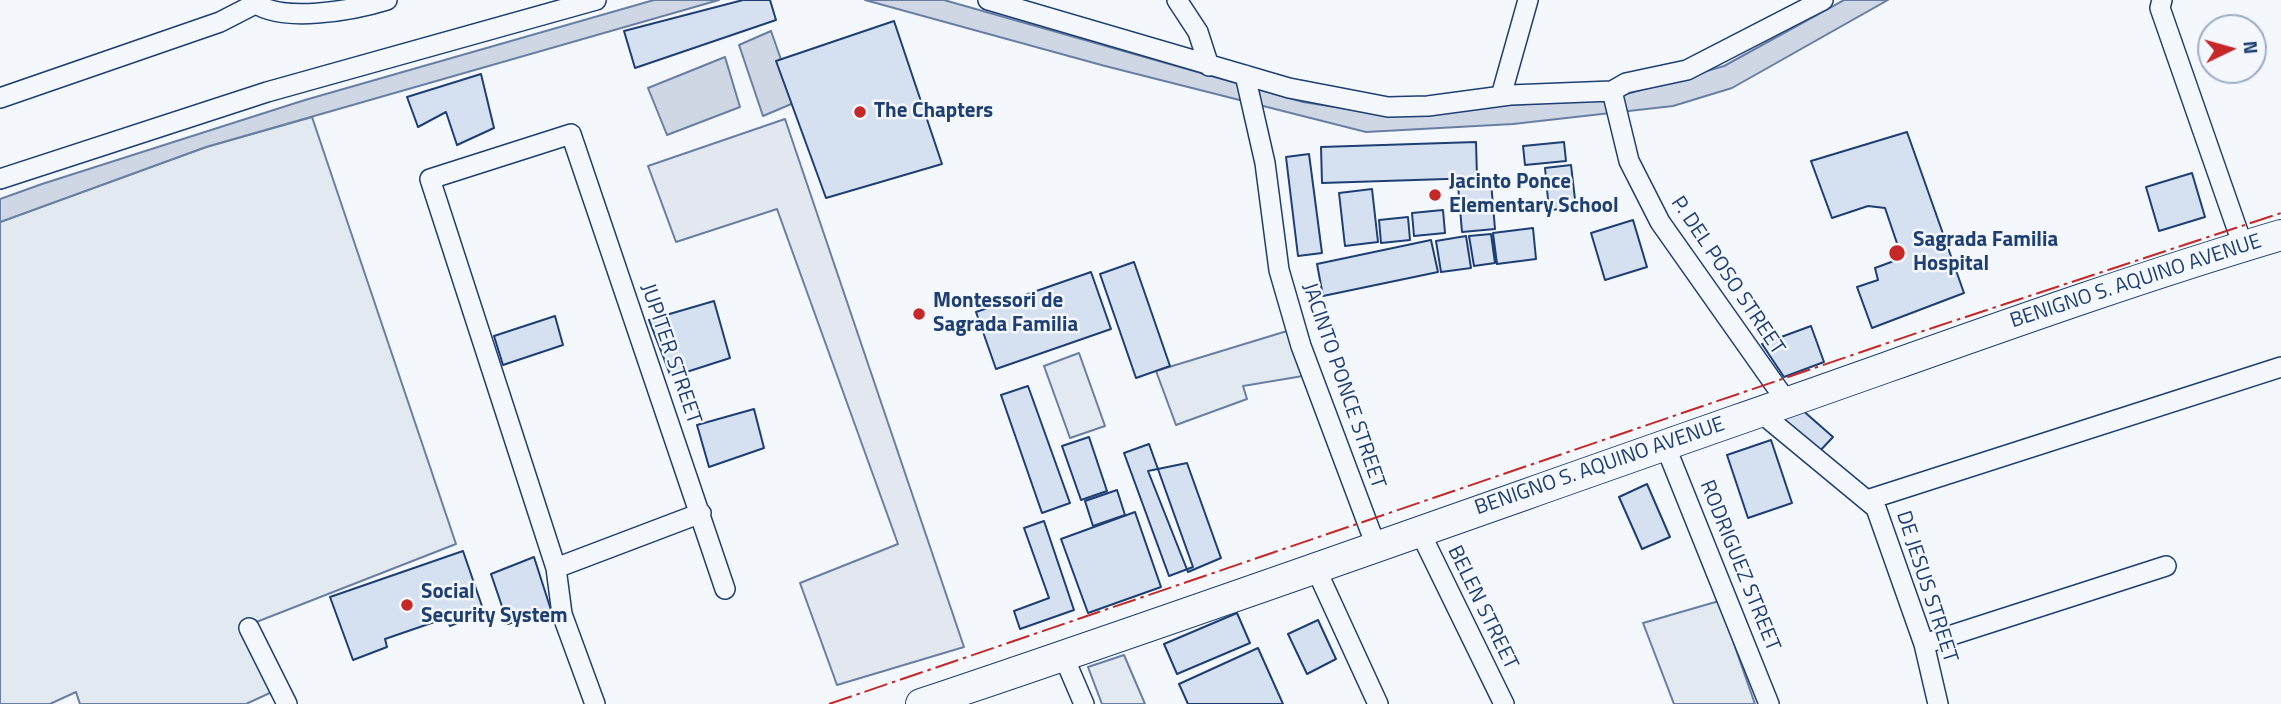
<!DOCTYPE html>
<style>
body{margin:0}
#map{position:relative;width:2281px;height:704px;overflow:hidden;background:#f4f7fb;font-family:"Titillium Web",sans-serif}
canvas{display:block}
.north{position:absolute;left:2197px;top:14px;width:70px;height:70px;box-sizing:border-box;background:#f4f7fb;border:2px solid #9eadc5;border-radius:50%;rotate:85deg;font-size:19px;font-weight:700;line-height:28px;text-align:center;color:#1d3f73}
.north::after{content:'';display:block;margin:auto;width:24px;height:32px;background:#c62828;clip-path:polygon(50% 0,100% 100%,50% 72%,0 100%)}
</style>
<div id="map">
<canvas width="2281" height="704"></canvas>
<div class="north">N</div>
</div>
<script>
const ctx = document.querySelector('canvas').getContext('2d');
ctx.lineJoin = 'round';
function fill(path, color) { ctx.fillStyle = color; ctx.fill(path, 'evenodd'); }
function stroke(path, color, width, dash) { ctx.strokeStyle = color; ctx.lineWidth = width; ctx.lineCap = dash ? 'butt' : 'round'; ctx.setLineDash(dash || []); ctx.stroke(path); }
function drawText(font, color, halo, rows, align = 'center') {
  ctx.font = font + ' "Titillium Web",sans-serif'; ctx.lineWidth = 5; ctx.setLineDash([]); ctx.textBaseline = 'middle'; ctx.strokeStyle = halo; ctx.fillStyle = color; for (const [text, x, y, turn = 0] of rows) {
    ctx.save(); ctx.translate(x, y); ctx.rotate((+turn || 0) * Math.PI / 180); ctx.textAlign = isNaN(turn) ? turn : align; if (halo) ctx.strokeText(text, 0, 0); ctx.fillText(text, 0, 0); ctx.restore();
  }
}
const green = new Path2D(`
 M 312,117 L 456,544 L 241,628 L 272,692 L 246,704 L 80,704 L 76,692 L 50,704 L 0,704 L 0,222 L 206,147 Z
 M 1287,331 L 1303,376 L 1243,386 L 1247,399 L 1176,425 L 1156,371 Z
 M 1079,353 L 1105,426 L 1070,438 L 1044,366 Z
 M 1719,601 L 1755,704 L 1674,704 L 1643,623 Z
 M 1124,655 L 1145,704 L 1102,704 L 1088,667 Z`);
const parking = new Path2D(`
 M 785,119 L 964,647 L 837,685 L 800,583 L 898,544 L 777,209 L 676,242 L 648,166 Z`);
const water = new Path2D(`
 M 654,0 L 719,0 L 206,147 L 0,222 L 0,199 L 42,184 L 305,100 Z
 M 865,0 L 944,0 L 1303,102 L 1367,112 L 1606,100 L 1724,66 L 1844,0 L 1888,0 L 1732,88 L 1673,106 L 1513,124 L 1366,132 L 1105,66 Z
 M 771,31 L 796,102 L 763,116 L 739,45 Z
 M 725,57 L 740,107 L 667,135 L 648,88 Z`);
const building = new Path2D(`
 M 743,0 L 770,0 L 776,20 L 635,68 L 624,31 Z
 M 894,21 L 942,164 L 826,198 L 776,61 Z
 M 481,74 L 494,128 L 457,145 L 446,112 L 418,127 L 407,97 Z
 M 1907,132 L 1964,293 L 1872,328 L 1857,287 L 1878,280 L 1875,268 L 1902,258 L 1885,208 L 1868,206 L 1832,218 L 1811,161 Z
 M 1476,142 L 1477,178 L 1322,183 L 1321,147 Z
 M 1564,142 L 1566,161 L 1525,165 L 1523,146 Z
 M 1309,154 L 1322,253 L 1298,256 L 1286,157 Z
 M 1571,165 L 1576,208 L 1549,210 L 1545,168 Z
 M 2192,173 L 2205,217 L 2159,231 L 2146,187 Z
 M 1491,182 L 1495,229 L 1462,232 L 1458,185 Z
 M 1372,189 L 1378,242 L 1345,246 L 1339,193 Z
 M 1443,210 L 1445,233 L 1414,236 L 1412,213 Z
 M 1408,217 L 1410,240 L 1381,243 L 1379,220 Z
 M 1633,220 L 1647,267 L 1605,280 L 1591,233 Z
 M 1533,228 L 1536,259 L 1497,264 L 1493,233 Z
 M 1491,234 L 1495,263 L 1474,266 L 1469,236 Z
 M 1466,236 L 1471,268 L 1441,272 L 1436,241 Z
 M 1431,240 L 1438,272 L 1323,296 L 1317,264 Z
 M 1134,262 L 1170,366 L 1136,378 L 1100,274 Z
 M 1091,272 L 1111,329 L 996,369 L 976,312 Z
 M 714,301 L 730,358 L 671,377 L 649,320 Z
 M 555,316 L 563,345 L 503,365 L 494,336 Z
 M 1811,326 L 1824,362 L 1784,377 L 1762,344 Z
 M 1028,386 L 1070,503 L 1042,513 L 1001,395 Z
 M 1800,408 L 1833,437 L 1818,453 L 1781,421 Z
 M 754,409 L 764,448 L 709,467 L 697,425 Z
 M 1089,437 L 1107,491 L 1081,500 L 1062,446 Z
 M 1771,440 L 1792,503 L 1748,518 L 1727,455 Z
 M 1149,444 L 1193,567 L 1169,576 L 1124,453 Z
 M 1187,463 L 1221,558 L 1188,572 L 1148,471 Z
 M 1647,484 L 1670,537 L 1642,549 L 1619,497 Z
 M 1117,490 L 1125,515 L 1093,526 L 1085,501 Z
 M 1135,512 L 1161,587 L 1088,613 L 1061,539 Z
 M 1044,521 L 1074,610 L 1020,629 L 1014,611 L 1049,598 L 1024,528 Z
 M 463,551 L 484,612 L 450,626 L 446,618 L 385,639 L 387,647 L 353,660 L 330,597 Z
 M 534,557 L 551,610 L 508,624 L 491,574 Z
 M 1237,613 L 1250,643 L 1177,674 L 1164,644 Z
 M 1318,620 L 1336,659 L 1307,674 L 1288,634 Z
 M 1258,648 L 1283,704 L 1188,704 L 1179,684 Z`);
const street = new Path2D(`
 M 251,0 C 278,25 355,10 387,0
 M 988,0 L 1289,88 L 1388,107 L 1428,106 L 1510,95 L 1612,91 L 1626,83 L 1687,70 L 1823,0
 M 1177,0 L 1198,32 L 1209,66
 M 2162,0 L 2160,8 L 2243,246
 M 1245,75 L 1265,163 L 1279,270 L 1301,346 L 1376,546
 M 1612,91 L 1629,161 L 1660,222 L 1787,402
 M 1501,96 L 1528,0
 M 0,98 L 220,22 L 255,4
 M 0,179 L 267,92 L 596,0
 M 1760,412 L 1876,508 L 1924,644 L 1938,704
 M 1665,445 L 1769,704
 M 1867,500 L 2281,367
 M 1420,532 L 1504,704
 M 556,568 L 701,513
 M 1316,569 L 1378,704
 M 249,628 L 287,704
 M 1924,644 L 2166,566
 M 1063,655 L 1084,704
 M 595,704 L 562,614 L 556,568 L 430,179 L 571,134 L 725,589`);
const primary = new Path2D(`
 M 921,704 C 1193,613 1463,516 1734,421 C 1916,358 2096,290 2281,235`);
const power = new Path2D(`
 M 829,704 L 1917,333 L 2281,213`);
const markers = [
 [860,112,7,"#c62828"],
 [1435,195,7,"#c62828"],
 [1897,253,9,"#c62828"],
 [919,314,7,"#c62828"],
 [407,605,7,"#c62828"]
];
const poiNames = [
 ["The Chapters",874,112],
 ["Jacinto Ponce",1449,183],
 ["Elementary School",1449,207],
 ["Sagrada Familia",1913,241],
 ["Hospital",1913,265],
 ["Montessori de",933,302],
 ["Sagrada Familia",933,326],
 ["Social",421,593],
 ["Security System",421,617]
];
const streetNames = [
 ["P. DEL POSO STREET",1727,276,56],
 ["BENIGNO S. AQUINO AVENUE",2136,282,-18],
 ["JUPITER STREET",670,354,71],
 ["JACINTO PONCE STREET",1343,386,71],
 ["BENIGNO S. AQUINO AVENUE",1600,467,-19],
 ["RODRIGUEZ STREET",1739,566,68],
 ["DE JESUS STREET",1926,587,72],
 ["BELEN STREET",1482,608,64]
];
fill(green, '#e3e9f0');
stroke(green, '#687fa3', 2);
fill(parking, '#e3e8f0');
stroke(parking, '#687fa3', 2);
fill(water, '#cfd7e4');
stroke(water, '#687fa3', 2);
fill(building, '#d5e0f0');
stroke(building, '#1d3f73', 2);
stroke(street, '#1d3f73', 22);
stroke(primary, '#1d3f73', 32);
stroke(street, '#f4f7fb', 19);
stroke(primary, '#f4f7fb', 30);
stroke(power, '#c62828', 2, [24, 5, 3.5, 5]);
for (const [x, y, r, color] of markers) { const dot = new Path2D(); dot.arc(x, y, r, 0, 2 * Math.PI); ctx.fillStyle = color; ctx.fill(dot); stroke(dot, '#f4f7fb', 2.5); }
drawText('bold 21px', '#1d3f73', '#f4f7fb', poiNames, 'left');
drawText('21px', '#1d3f73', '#f4f7fb', streetNames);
</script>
